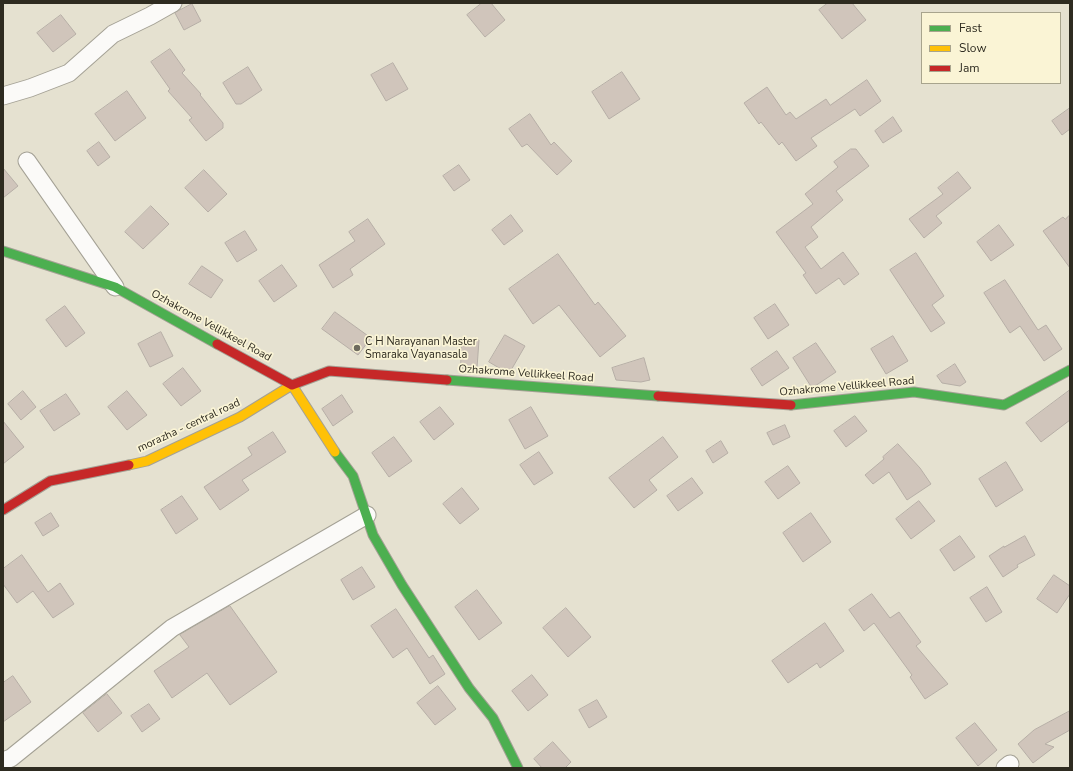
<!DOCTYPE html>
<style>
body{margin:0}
#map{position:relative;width:1073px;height:771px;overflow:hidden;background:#e5e1d0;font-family:"Nunito Sans",sans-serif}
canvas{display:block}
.frame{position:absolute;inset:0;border:4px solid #2e2b20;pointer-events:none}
.legend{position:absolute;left:921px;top:12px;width:140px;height:72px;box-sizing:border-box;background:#faf4d5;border:1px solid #a8a48d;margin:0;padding:5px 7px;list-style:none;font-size:12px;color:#2e2b20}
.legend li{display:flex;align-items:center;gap:8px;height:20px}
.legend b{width:20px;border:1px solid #a8a48d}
</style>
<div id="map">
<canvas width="1073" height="771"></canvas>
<div class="frame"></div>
<ul class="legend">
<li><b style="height:5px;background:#4caf50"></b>Fast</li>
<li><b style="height:5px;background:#ffc107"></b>Slow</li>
<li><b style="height:5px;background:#c62828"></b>Jam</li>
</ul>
</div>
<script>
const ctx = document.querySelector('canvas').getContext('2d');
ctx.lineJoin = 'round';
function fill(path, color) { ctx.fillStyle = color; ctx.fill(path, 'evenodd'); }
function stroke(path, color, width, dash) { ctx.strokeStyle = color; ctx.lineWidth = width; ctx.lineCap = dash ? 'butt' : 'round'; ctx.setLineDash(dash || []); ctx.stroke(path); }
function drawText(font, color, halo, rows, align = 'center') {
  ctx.font = font + ' "Nunito Sans",sans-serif'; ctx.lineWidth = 3.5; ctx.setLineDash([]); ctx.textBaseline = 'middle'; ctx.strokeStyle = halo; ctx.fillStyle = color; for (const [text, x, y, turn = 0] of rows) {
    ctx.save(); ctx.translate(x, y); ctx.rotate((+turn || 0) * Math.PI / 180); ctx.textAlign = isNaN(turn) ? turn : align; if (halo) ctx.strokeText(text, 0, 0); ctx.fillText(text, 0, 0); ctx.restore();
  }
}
const building = new Path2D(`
 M 482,3 L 491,3 L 505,20 L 485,37 L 467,15 Z
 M 828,3 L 852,3 L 866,20 L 842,39 L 819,10 Z
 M 192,4 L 201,21 L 184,30 L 175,13 Z
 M 61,15 L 76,34 L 53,52 L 37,33 Z
 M 170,49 L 185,70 L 182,73 L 201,94 L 200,95 L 223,123 L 223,128 L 206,141 L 189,120 L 192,118 L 168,91 L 170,89 L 151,62 Z
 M 393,63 L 408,89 L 386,101 L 371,75 Z
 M 248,67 L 262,90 L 241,104 L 236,104 L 223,83 Z
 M 622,72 L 640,99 L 609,119 L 592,92 Z
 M 867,80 L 881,101 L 860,116 L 855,109 L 811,138 L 817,146 L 796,161 L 782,142 L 779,145 L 761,122 L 759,124 L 744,103 L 767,87 L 786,115 L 790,112 L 796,119 L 826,99 L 830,105 Z
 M 127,91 L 146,118 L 115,141 L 95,114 Z
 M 1070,108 L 1070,129 L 1062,135 L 1052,121 Z
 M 530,114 L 551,145 L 554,142 L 572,161 L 557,175 L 527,144 L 522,147 L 509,129 Z
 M 893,117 L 902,131 L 883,143 L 875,131 Z
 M 99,142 L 110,157 L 98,166 L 87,151 Z
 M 851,149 L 856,149 L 869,166 L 836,191 L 843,200 L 811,227 L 818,237 L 805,247 L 821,269 L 843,252 L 859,274 L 844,285 L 839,278 L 816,294 L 803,275 L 806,273 L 776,232 L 813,204 L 805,194 L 838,167 L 834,162 Z
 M 459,165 L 470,180 L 454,191 L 443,176 Z
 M 3,168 L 18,186 L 3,198 Z
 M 204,170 L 227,194 L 208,212 L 185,188 Z
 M 958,172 L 971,188 L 936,216 L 942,223 L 924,238 L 909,219 L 943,194 L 938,188 Z
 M 151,206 L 169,224 L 143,249 L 125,232 Z
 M 511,215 L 523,231 L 504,245 L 492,230 Z
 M 1070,215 L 1070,268 L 1043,231 L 1063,217 L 1065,219 Z
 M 368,219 L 385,244 L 350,269 L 353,275 L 333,288 L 319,265 L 355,241 L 349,232 Z
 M 999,225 L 1014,245 L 991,261 L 977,242 Z
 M 245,231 L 257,250 L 237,262 L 225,243 Z
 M 916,253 L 944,296 L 932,305 L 945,323 L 931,332 L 890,270 Z
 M 558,254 L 595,305 L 598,302 L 626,336 L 600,357 L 559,305 L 533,324 L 509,289 Z
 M 282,265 L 297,286 L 274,302 L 259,281 Z
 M 202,266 L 223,280 L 211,298 L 189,284 Z
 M 1005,280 L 1038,330 L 1046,325 L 1062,349 L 1044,361 L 1020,326 L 1010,333 L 984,293 Z
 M 775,304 L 789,325 L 768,339 L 754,318 Z
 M 65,306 L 85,333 L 66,347 L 46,320 Z
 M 335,312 L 371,338 L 358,355 L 322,329 Z
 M 161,332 L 173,356 L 150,367 L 138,344 Z
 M 505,335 L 525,346 L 510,372 L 506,372 L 489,362 Z
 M 893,336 L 908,361 L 886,374 L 871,349 Z
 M 462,339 L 479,340 L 477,368 L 461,368 Z
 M 816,343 L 836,372 L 812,388 L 793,358 Z
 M 777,351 L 789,368 L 762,386 L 751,369 Z
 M 644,358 L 650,380 L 641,382 L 616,380 L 612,368 Z
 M 955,364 L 966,382 L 960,386 L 942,383 L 937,376 Z
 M 183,368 L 201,391 L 181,406 L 163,384 Z
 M 1070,390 L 1070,420 L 1041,442 L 1026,423 Z
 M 23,391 L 36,407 L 21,420 L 8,404 Z
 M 127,391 L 147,415 L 127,430 L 108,407 Z
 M 66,394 L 80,414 L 54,431 L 40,411 Z
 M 342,395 L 353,412 L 333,426 L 322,409 Z
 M 440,407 L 454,424 L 434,440 L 420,422 Z
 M 531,407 L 548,436 L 525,449 L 509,420 Z
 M 855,416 L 867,431 L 846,447 L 834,431 Z
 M 3,421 L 24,447 L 3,464 Z
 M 785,425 L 790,437 L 773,445 L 767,433 Z
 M 273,432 L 286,452 L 242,480 L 249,490 L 220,510 L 204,487 L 252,455 L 248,448 Z
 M 394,437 L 412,461 L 389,477 L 372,453 Z
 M 663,437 L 678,457 L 649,480 L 657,490 L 634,508 L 609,478 Z
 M 721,441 L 728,453 L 713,463 L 706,451 Z
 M 898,444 L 920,468 L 931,484 L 907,500 L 889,472 L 873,484 L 865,475 L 884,459 L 883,457 Z
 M 539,452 L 553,473 L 534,485 L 520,465 Z
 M 1006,462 L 1023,490 L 996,507 L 979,479 Z
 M 788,466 L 800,483 L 778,499 L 765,482 Z
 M 692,478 L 703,493 L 678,511 L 667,496 Z
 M 462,488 L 479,509 L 460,524 L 443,504 Z
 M 182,496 L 198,519 L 176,534 L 161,510 Z
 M 919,501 L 935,521 L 911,539 L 896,519 Z
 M 51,513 L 59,526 L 43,536 L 35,523 Z
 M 811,513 L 831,542 L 803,562 L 783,533 Z
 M 960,536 L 975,557 L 954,571 L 940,550 Z
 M 1025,536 L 1035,555 L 1017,565 L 1018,567 L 1003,577 L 989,556 L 1004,546 L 1004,547 Z
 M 22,555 L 48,592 L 60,583 L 74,604 L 53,618 L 33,591 L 17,603 L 3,584 L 3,569 Z
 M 362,567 L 375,587 L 353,600 L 341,580 Z
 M 1054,575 L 1070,586 L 1070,594 L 1057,613 L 1037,599 Z
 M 987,587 L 1002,612 L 986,622 L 970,598 Z
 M 477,590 L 502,623 L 479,640 L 455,607 Z
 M 872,594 L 890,618 L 899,612 L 921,642 L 916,646 L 948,684 L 925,699 L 910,677 L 912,675 L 874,623 L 864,631 L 849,610 Z
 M 230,606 L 277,672 L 230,705 L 207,673 L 172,698 L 154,671 L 189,647 L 180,635 Z
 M 566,608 L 591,637 L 568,657 L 543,628 Z
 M 396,609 L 429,658 L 433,655 L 445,674 L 430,684 L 407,648 L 393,658 L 371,626 Z
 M 825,623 L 844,651 L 820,668 L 817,663 L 788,683 L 772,661 Z
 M 532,675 L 548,695 L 528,711 L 512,691 Z
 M 13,676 L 31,702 L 3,722 L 3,683 Z
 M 438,686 L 456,709 L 435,725 L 417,703 Z
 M 107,694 L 122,713 L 98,732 L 83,713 Z
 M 597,700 L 607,717 L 589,728 L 579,710 Z
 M 149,704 L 160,719 L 142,732 L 131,716 Z
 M 1070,711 L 1070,730 L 1045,744 L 1054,747 L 1033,763 L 1018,744 L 1034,730 Z
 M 975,723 L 997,750 L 978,766 L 956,738 Z
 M 553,742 L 571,762 L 565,768 L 542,768 L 534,759 Z`);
const street = new Path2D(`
 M 3,96 L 30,88 L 69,73 L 113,34 L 150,16 L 173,3
 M 27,161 L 115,287
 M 3,761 L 11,758 L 172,628 L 367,515
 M 1005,768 L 1010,764`);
const fast = new Path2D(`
 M 3,251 L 115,287 L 217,344
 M 447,380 L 658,396
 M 791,405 L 914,392 L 1004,405 L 1070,370
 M 335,452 L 353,476 L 373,535 L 402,585 L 469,688 L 493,718 L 518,768`);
const slow = new Path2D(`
 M 129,465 L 147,461 L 240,417 L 292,385 L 335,452`);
const jam = new Path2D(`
 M 217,344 L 292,385 L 329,371 L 447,380
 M 658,396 L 791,405
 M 3,510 L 50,481 L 129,465`);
const markers = [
 [357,348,4,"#6e6b5e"]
];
const streetNames = [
 ["Ozhakrome Vellikkeel Road",211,326,29],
 ["Ozhakrome Vellikkeel Road",526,374,4],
 ["Ozhakrome Vellikkeel Road",847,387,-5],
 ["morazha - central road",189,426,-25]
];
const poiNames = [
 ["C H Narayanan Master",365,342],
 ["Smaraka Vayanasala",365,355]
];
fill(building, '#d0c5bb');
stroke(building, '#b6aea6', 1);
stroke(street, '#a4a195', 19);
stroke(fast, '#a4a195', 11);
stroke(slow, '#a4a195', 11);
stroke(jam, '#a4a195', 11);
stroke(street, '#fbfaf8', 17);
stroke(fast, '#4caf50', 9);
stroke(slow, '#ffc107', 9);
stroke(jam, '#c62828', 9);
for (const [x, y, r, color] of markers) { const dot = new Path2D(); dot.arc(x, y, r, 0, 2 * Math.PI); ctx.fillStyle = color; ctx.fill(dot); stroke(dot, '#faf4d5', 1.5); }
drawText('11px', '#2e2b20', '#faf4d5', streetNames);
drawText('11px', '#2e2b20', '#faf4d5', poiNames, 'left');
</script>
